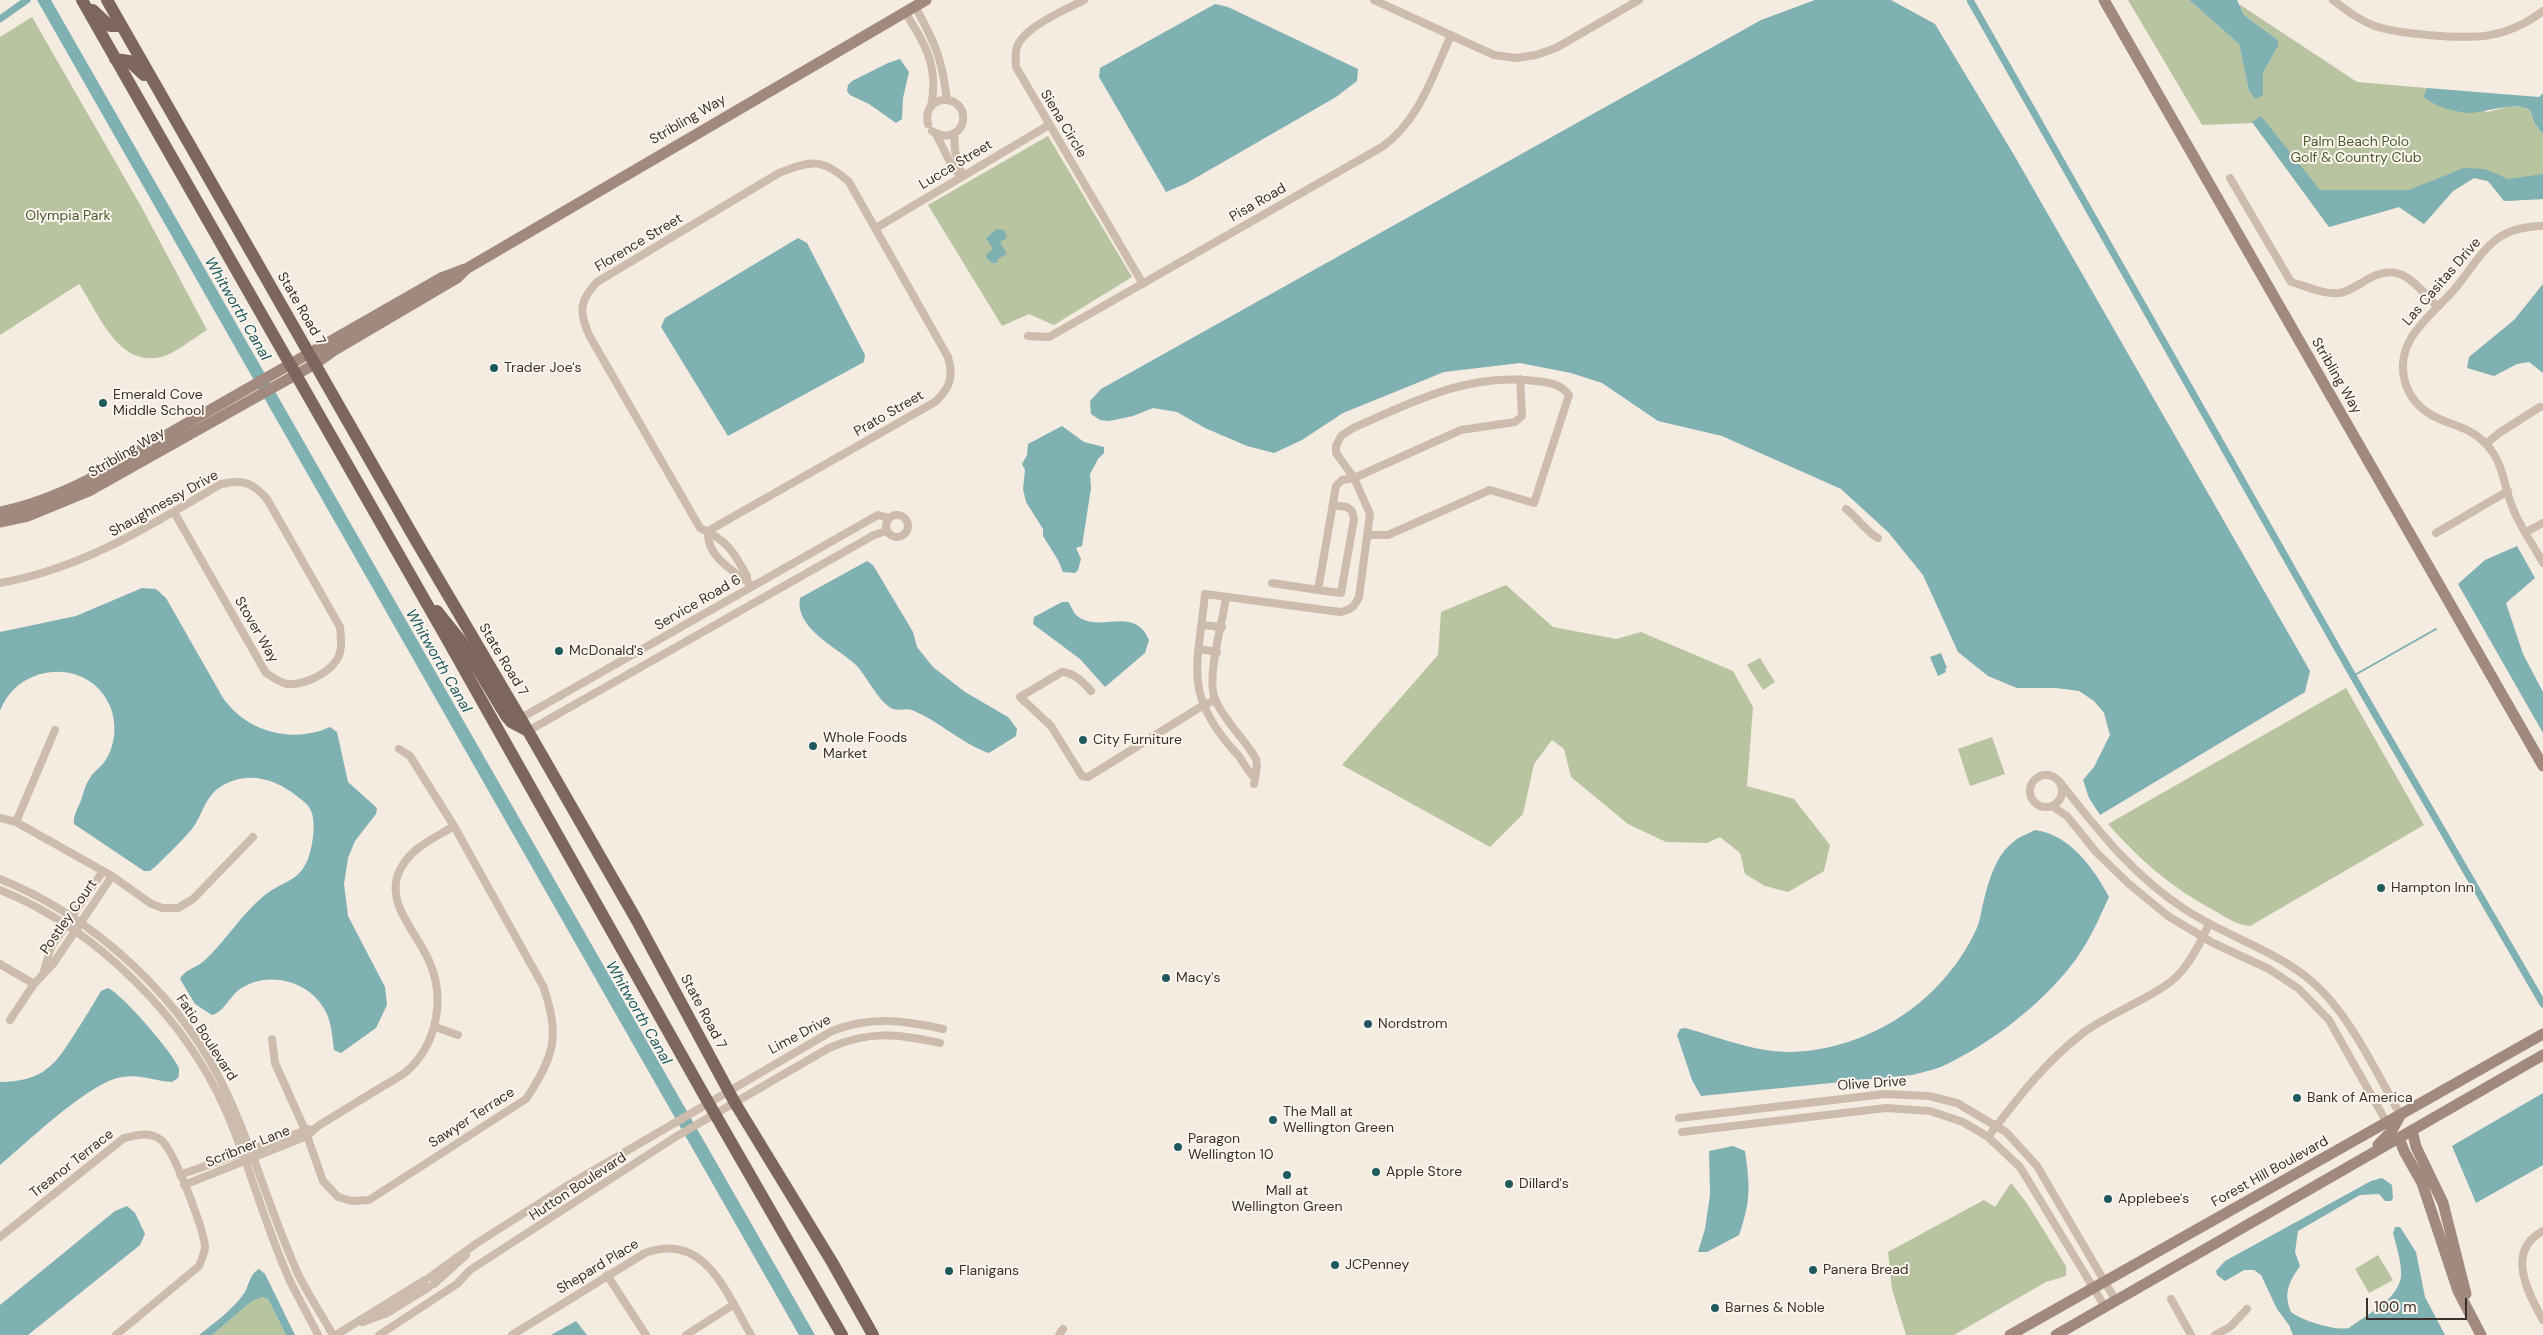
<!DOCTYPE html>
<style>
body{margin:0}
#map{position:relative;width:2543px;height:1335px;overflow:hidden;background:#f4ebe1;font-family:"DM Sans",sans-serif}
canvas{display:block}
.scale{position:absolute;left:2366px;top:1298px;width:101px;height:22px;box-sizing:border-box;border:2px solid #3b302b;border-top:0;padding-left:6px;font-size:15px;line-height:18px;white-space:nowrap;color:#3b302b;-webkit-text-stroke:4px #fbf5ee;paint-order:stroke}
</style>
<div id="map">
<canvas width="2543" height="1335"></canvas>
<div class="scale">100 m</div>
</div>
<script>
const ctx = document.querySelector('canvas').getContext('2d');
ctx.lineJoin = 'round';
function fill(path, color) { ctx.fillStyle = color; ctx.fill(path, 'evenodd'); }
function stroke(path, color, width, dash) { ctx.strokeStyle = color; ctx.lineWidth = width; ctx.lineCap = dash ? 'butt' : 'round'; ctx.setLineDash(dash || []); ctx.stroke(path); }
function drawText(font, color, halo, rows, align = 'center') {
  ctx.font = font + ' "DM Sans",sans-serif'; ctx.lineWidth = 4; ctx.setLineDash([]); ctx.textBaseline = 'middle'; ctx.strokeStyle = halo; ctx.fillStyle = color; for (const [text, x, y, turn = 0] of rows) {
    ctx.save(); ctx.translate(x, y); ctx.rotate((+turn || 0) * Math.PI / 180); ctx.textAlign = isNaN(turn) ? turn : align; if (halo) ctx.strokeText(text, 0, 0); ctx.fillText(text, 0, 0); ctx.restore();
  }
}
const green = new Path2D(`
 M 2128,0 L 2189,0 L 2239,44 L 2249,91 L 2263,95 L 2263,73 L 2278,46 L 2278,40 L 2244,15 L 2239,4 L 2357,82 L 2427,88 L 2423,97 L 2487,112 L 2507,107 L 2523,107 L 2530,111 L 2534,123 L 2543,134 L 2543,199 L 2504,201 L 2488,181 L 2474,178 L 2453,191 L 2424,224 L 2399,207 L 2329,227 L 2253,123 L 2202,125 Z
 M 32,17 L 142,208 L 207,330 C 195,337 173,355 161,357 C 117,367 99,313 79,284 L 0,335 L 0,37 Z
 M 1048,136 L 1132,277 L 1054,325 L 1029,314 L 1002,326 L 928,205 Z
 M 1506,585 L 1553,627 L 1616,639 L 1641,632 L 1733,671 L 1753,707 L 1747,786 L 1794,799 L 1830,845 L 1824,871 L 1788,892 L 1765,886 L 1745,874 L 1740,853 L 1720,837 L 1707,843 L 1666,842 L 1628,824 L 1571,777 L 1564,749 L 1552,740 L 1534,764 L 1523,814 L 1490,847 L 1342,765 L 1438,655 L 1441,612 Z
 M 1760,658 L 1775,682 L 1763,690 L 1747,665 Z
 M 2346,688 L 2424,825 L 2250,926 C 2237,925 2227,918 2215,911 C 2171,887 2142,862 2108,824 Z
 M 1992,737 L 2005,774 L 1970,786 L 1958,749 Z
 M 2011,1183 L 2026,1202 L 2066,1266 L 2066,1276 L 2046,1282 L 1954,1335 L 1906,1335 L 1892,1289 L 1888,1252 L 1984,1200 L 1995,1207 Z
 M 2378,1255 L 2393,1280 L 2369,1293 L 2355,1269 Z
 M 262,1297 L 268,1299 L 286,1335 L 212,1335 L 252,1301 Z`);
const water = new Path2D(`
 M 37,0 L 51,0 L 815,1335 L 799,1335 Z
 M 1815,0 L 1891,0 L 1935,24 L 2014,155 L 2310,671 L 2305,692 L 2100,815 L 2089,798 L 2083,780 L 2094,767 L 2110,735 L 2104,713 L 2094,701 L 2079,691 L 2056,688 L 2017,688 L 1988,676 L 1958,652 L 1923,575 L 1888,532 L 1841,489 L 1722,436 L 1658,421 L 1602,383 L 1571,373 L 1520,363 L 1444,372 L 1343,413 L 1302,440 L 1274,453 L 1247,446 L 1205,428 L 1177,412 L 1153,408 L 1133,416 L 1109,421 L 1100,420 L 1091,414 L 1090,401 L 1101,389 L 1761,20 Z
 M 2189,0 L 2237,0 L 2244,15 L 2278,40 L 2278,46 L 2263,73 L 2263,95 L 2256,99 L 2249,91 L 2239,44 Z
 M 1215,4 L 1228,7 L 1358,69 L 1357,81 L 1336,97 L 1185,184 L 1166,192 L 1099,77 L 1100,68 Z
 M 900,59 L 909,72 L 903,98 L 902,119 L 896,123 L 869,104 L 850,95 L 847,91 L 848,85 L 852,81 L 888,63 Z
 M 2427,88 L 2539,97 L 2543,93 L 2543,134 C 2540,130 2536,126 2534,122 C 2532,118 2532,114 2530,111 C 2519,100 2484,113 2469,113 C 2453,112 2436,106 2423,97 Z
 M 2261,116 L 2320,190 L 2409,190 L 2464,168 L 2485,169 L 2508,179 L 2543,174 L 2543,199 L 2504,201 L 2488,181 L 2474,178 L 2453,191 L 2424,224 L 2399,207 L 2329,227 L 2252,122 Z
 M 997,229 L 1004,230 L 1007,238 L 1000,242 L 1007,254 L 998,259 L 997,263 L 992,263 L 986,258 L 987,254 L 993,249 L 986,238 Z
 M 798,238 L 807,243 L 865,355 L 864,362 L 728,436 L 661,327 L 665,318 Z
 M 2543,284 L 2543,373 L 2529,362 L 2517,364 L 2494,376 L 2467,368 L 2469,357 L 2514,320 Z
 M 1062,426 L 1084,442 L 1104,447 L 1104,453 L 1098,459 L 1090,474 L 1091,488 L 1082,546 L 1076,548 L 1081,559 L 1078,570 L 1075,573 L 1063,572 L 1058,560 L 1043,536 L 1043,529 L 1026,502 L 1023,489 L 1025,470 L 1022,464 L 1027,455 L 1028,444 Z
 M 2517,546 L 2535,578 L 2506,603 L 2523,654 L 2543,692 L 2543,733 L 2458,584 L 2485,560 Z
 M 867,561 L 873,565 L 913,632 L 917,647 L 933,667 L 965,692 L 1008,717 L 1017,729 L 1016,736 L 989,753 C 962,744 939,721 912,710 C 906,708 899,711 893,709 C 879,703 866,675 856,665 C 838,648 794,628 800,598 Z
 M 142,588 L 156,589 L 166,598 L 223,698 C 247,732 292,744 330,727 L 337,732 L 348,782 L 377,808 L 376,814 L 355,841 L 348,858 L 344,884 L 348,916 L 385,987 L 387,1005 L 376,1028 L 341,1053 L 334,1050 C 332,1037 332,1025 326,1012 C 310,980 268,970 240,989 C 230,996 223,1013 212,1015 L 195,1004 L 180,979 C 183,971 197,967 204,961 C 225,942 242,913 265,895 C 283,880 300,883 309,856 C 313,845 316,821 311,811 C 309,805 303,801 298,797 C 277,780 251,771 225,784 C 205,794 204,813 192,829 C 181,842 167,855 155,867 L 150,871 L 144,871 L 74,824 C 73,816 77,810 80,803 C 83,795 85,785 90,778 C 94,771 101,767 105,761 C 116,745 117,723 110,706 C 89,657 18,662 0,711 L 0,632 L 76,616 Z
 M 1062,602 L 1068,602 C 1071,605 1073,612 1076,615 C 1100,635 1133,604 1149,640 L 1145,653 L 1105,687 L 1080,659 L 1033,624 L 1034,617 Z
 M 1941,653 L 1947,668 L 1945,669 L 1946,672 L 1938,676 L 1930,657 Z
 M 2035,830 C 2070,835 2093,867 2109,897 C 2098,921 2087,946 2070,967 C 2038,1007 1991,1043 1945,1065 C 1935,1070 1923,1072 1912,1075 L 1701,1096 L 1692,1080 L 1677,1035 L 1680,1029 L 1685,1028 C 1719,1037 1756,1053 1792,1052 C 1870,1049 1943,1001 1976,930 C 1980,922 1981,912 1983,904 C 1988,883 1995,857 2012,843 C 2018,837 2028,834 2035,830 Z
 M 108,988 C 122,994 171,1051 178,1066 C 180,1070 179,1074 178,1078 L 172,1082 C 154,1081 140,1074 122,1077 C 89,1082 28,1142 0,1165 L 0,1082 C 39,1081 52,1070 72,1038 C 82,1022 92,1007 101,991 Z
 M 2543,1093 L 2543,1165 L 2476,1203 L 2452,1146 Z
 M 1733,1146 L 1745,1151 C 1750,1186 1751,1201 1739,1235 L 1707,1252 L 1698,1252 L 1705,1229 L 1710,1195 L 1709,1151 Z
 M 2382,1178 L 2392,1185 L 2393,1198 L 2391,1201 L 2385,1201 L 2379,1194 L 2360,1195 L 2298,1231 L 2295,1252 L 2300,1266 C 2289,1282 2283,1293 2291,1312 C 2303,1321 2335,1331 2349,1328 C 2366,1315 2399,1299 2401,1276 C 2402,1263 2396,1245 2393,1233 L 2395,1227 L 2400,1227 L 2416,1252 L 2425,1297 L 2445,1335 L 2293,1335 L 2289,1325 L 2277,1309 L 2261,1275 L 2254,1270 L 2244,1270 L 2225,1281 L 2217,1275 L 2216,1271 L 2225,1261 L 2371,1181 Z
 M 127,1206 L 135,1213 L 145,1234 L 140,1245 L 28,1335 L 0,1335 L 0,1305 L 115,1211 Z
 M 259,1269 L 265,1274 L 295,1335 L 286,1335 L 268,1299 L 262,1297 L 252,1301 L 212,1335 L 199,1335 C 215,1322 233,1310 245,1292 C 249,1284 250,1274 259,1269 Z
 M 576,1321 L 587,1335 L 551,1335 Z`);
const stream = new Path2D(`
 M 2353,676 L 2436,629`);
const canal = new Path2D(`
 M 1970,0 L 2353,676 L 2543,1004
 M 0,19 L 27,0`);
const street = new Path2D(`
 M 1084,0 C 1066,10 1019,28 1016,51 C 1015,56 1016,62 1016,67 L 1143,284
 M 1374,0 L 1494,55 L 1516,58 L 1536,55 L 1556,48 L 1639,0
 M 2333,0 C 2346,10 2359,20 2375,26 C 2392,32 2410,33 2427,35 C 2473,39 2505,40 2543,11
 M 915,6 C 935,43 942,58 947,100
 M 905,12 C 926,46 939,66 931,107
 M 928,124 C 921,92 967,93 963,121 C 962,126 959,131 954,133 C 947,138 939,135 932,131
 M 954,133 L 955,151 L 962,175
 M 936,134 L 954,170 L 962,175
 M 2230,178 L 2291,282 C 2306,286 2324,295 2340,293 C 2350,291 2359,284 2368,279 C 2402,260 2415,285 2438,307
 M 2543,226 C 2494,227 2486,249 2458,285 C 2434,315 2393,338 2405,382 C 2409,395 2418,407 2430,414 C 2449,426 2470,426 2486,444 C 2504,463 2503,484 2512,506 C 2519,526 2533,544 2543,563
 M 876,228 L 1049,125
 M 1028,336 L 1049,337 L 1382,147 C 1419,121 1433,75 1451,35
 M 2486,444 L 2499,433 L 2540,407
 M 1846,509 C 1858,518 1865,531 1878,538
 M886 526a11 11 0 1 1 22 0a11 11 0 1 1-22 0Z
 M 708,531 L 935,402 C 950,388 954,377 948,357 L 849,182 C 823,158 811,160 779,173 L 597,282 C 579,301 579,312 589,335 L 700,528 C 726,539 734,552 747,576 L 747,581
 M 708,531 C 706,556 732,570 749,583
 M 2526,532 L 2543,523
 M 2436,533 L 2508,491
 M 0,583 C 82,569 151,525 221,484 C 243,479 252,482 267,499 L 340,627 C 341,637 343,652 336,661 C 326,675 304,685 287,684 C 281,683 272,677 266,673 L 174,512
 M 1272,583 L 1318,590 L 1336,486 L 1342,480 L 1354,478 L 1461,430 L 1515,422 L 1522,416 L 1520,379
 M 1318,590 L 1341,593 L 1354,519 L 1352,511 L 1347,507 L 1333,505
 M 1226,597 C 1223,622 1206,676 1215,699 C 1224,721 1244,738 1256,759 L 1257,766 L 1254,784
 M 1202,625 L 1222,627
 M 1199,649 L 1217,652
 M 1091,691 C 1083,682 1075,673 1062,672 L 1020,697 L 1051,726 L 1082,776 L 1088,777 L 1202,706 L 1215,700
 M 521,718 L 878,515 L 889,518
 M 528,731 L 874,535 L 887,531
 M2030 791a16 16 0 1 1 32 0a16 16 0 1 1-32 0Z
 M 1254,777 C 1246,770 1243,760 1236,753 C 1182,694 1198,666 1205,594 L 1340,612 C 1351,610 1354,607 1359,597 L 1370,514 L 1354,478 L 1336,453 L 1336,446 L 1341,436 L 1353,428 C 1413,402 1469,372 1536,381 C 1550,383 1559,383 1569,395 L 1534,503 L 1490,490 L 1388,535 L 1368,535
 M 2059,781 C 2097,829 2133,876 2186,910 C 2230,939 2284,952 2322,991 C 2355,1025 2377,1074 2401,1116
 M 2052,806 L 2067,816 L 2096,852 L 2129,884 L 2168,916 L 2213,943 L 2269,969 L 2299,989 L 2329,1020 L 2387,1123
 M 0,818 L 16,822 L 112,876 L 150,903 L 162,908 L 178,908 L 193,899 L 253,837
 M 16,822 L 55,730
 M 0,879 C 96,918 185,1000 228,1096 C 255,1154 272,1217 299,1276 C 309,1296 322,1315 333,1335
 M 0,890 C 95,928 185,1017 226,1111 C 250,1166 265,1226 290,1281 C 299,1299 309,1317 318,1335
 M 0,964 L 34,984
 M 44,971 L 51,947 L 103,871
 M 10,1020 L 34,984 L 53,964 L 112,876
 M 435,1027 L 458,1035
 M 272,1039 L 275,1063 L 305,1130 L 323,1181 L 338,1197 L 352,1201 L 369,1200 L 526,1099 C 554,1057 561,1035 543,986 L 454,826 L 410,756 L 399,749
 M 1679,1118 L 1885,1094 L 1929,1096 L 1957,1103 L 2006,1132 L 2037,1166 L 2116,1301
 M 1682,1132 L 1886,1108 L 1930,1111 L 1963,1122 L 1988,1137 L 2020,1167 L 2105,1307
 M 1988,1137 C 2017,1099 2045,1062 2083,1033 C 2109,1013 2161,995 2180,973 C 2193,958 2201,941 2209,924
 M 180,1175 L 309,1129
 M 184,1185 L 307,1136 L 318,1126 C 339,1113 359,1101 380,1088 C 388,1083 398,1078 406,1072 C 437,1045 446,998 429,961 C 417,932 382,901 401,868 C 412,847 435,838 454,826
 M 2543,1231 C 2505,1251 2528,1293 2543,1320
 M 0,1237 L 124,1138 C 137,1135 150,1131 161,1140 C 174,1149 204,1231 205,1247 C 205,1253 201,1260 199,1266 L 116,1335
 M 607,1275 L 646,1335
 M 430,1277 L 477,1243 L 565,1187 L 832,1031 C 869,1016 904,1020 943,1029
 M 434,1284 L 466,1255
 M 2171,1299 L 2191,1335
 M 363,1322 L 387,1313 L 429,1287
 M 336,1335 L 425,1280
 M 379,1335 L 457,1284 L 470,1270 L 677,1136 L 829,1048 C 870,1030 897,1034 940,1043
 M 512,1335 L 645,1253 C 705,1231 726,1293 751,1335
 M 686,1335 L 733,1305
 M 1059,1335 L 1063,1329
 M 2215,1335 L 2230,1327 L 2247,1309`);
const secondary = new Path2D(`
 M 2104,0 L 2543,766
 M 0,512 C 31,506 58,495 86,481 L 441,278 L 465,269
 M 0,522 L 28,516 L 89,491 L 315,364 L 333,351 L 457,278 L 466,269 L 926,0
 M 2412,1130 L 2416,1147 L 2443,1203 L 2466,1294
 M 2399,1138 L 2404,1151 L 2422,1183 L 2458,1291 L 2481,1335
 M 2378,1145 L 2391,1132 L 2400,1116
 M 2010,1335 L 2543,1034
 M 2056,1335 L 2543,1055`);
const primary = new Path2D(`
 M 82,0 L 447,639 L 708,1102 L 842,1335
 M 107,0 L 415,539 L 528,731 L 636,919 L 735,1103 L 832,1262 L 873,1335
 M 93,10 L 110,26 L 122,26
 M 115,59 L 129,61 L 144,75
 M 437,611 L 461,641 L 506,716 L 511,722 L 528,731`);
const markers = [
 [494,368,5,"#1f5a5e"],
 [103,403,5,"#1f5a5e"],
 [559,651,5,"#1f5a5e"],
 [1083,740,5,"#1f5a5e"],
 [813,746,5,"#1f5a5e"],
 [2381,888,5,"#1f5a5e"],
 [1166,978,5,"#1f5a5e"],
 [1368,1024,5,"#1f5a5e"],
 [2297,1098,5,"#1f5a5e"],
 [1273,1120,5,"#1f5a5e"],
 [1178,1147,5,"#1f5a5e"],
 [1376,1172,5,"#1f5a5e"],
 [1287,1175,5,"#1f5a5e"],
 [1509,1184,5,"#1f5a5e"],
 [2108,1199,5,"#1f5a5e"],
 [1335,1265,5,"#1f5a5e"],
 [1813,1270,5,"#1f5a5e"],
 [949,1271,5,"#1f5a5e"],
 [1715,1308,5,"#1f5a5e"]
];
const streetNames = [
 ["Stribling Way",688,120,-30],
 ["Siena Circle",1063,124,59],
 ["Lucca Street",956,165,-31],
 ["Pisa Road",1258,203,-30],
 ["Florence Street",639,243,-31],
 ["Las Casitas Drive",2442,282,-49],
 ["State Road 7",301,309,60],
 ["Stribling Way",2336,376,60],
 ["Prato Street",889,414,-30],
 ["Stribling Way",127,453,-30],
 ["Shaughnessy Drive",164,504,-29],
 ["Service Road 6",698,603,-30],
 ["Stover Way",256,630,60],
 ["State Road 7",503,660,59],
 ["Postley Court",69,917,-55],
 ["State Road 7",703,1012,62],
 ["Lime Drive",800,1035,-28],
 ["Fatio Boulevard",206,1038,57],
 ["Olive Drive",1872,1084,-4],
 ["Sawyer Terrace",472,1118,-33],
 ["Scribner Lane",248,1147,-22],
 ["Treanor Terrace",72,1164,-38],
 ["Forest Hill Boulevard",2270,1172,-29],
 ["Hutton Boulevard",578,1187,-33],
 ["Shepard Place",598,1267,-31]
];
const parkNames = [
 ["Palm Beach Polo",2356,142],
 ["Golf & Country Club",2356,158],
 ["Olympia Park",68,216]
];
const poiNames = [
 ["Trader Joe's",504,368],
 ["Emerald Cove",113,395],
 ["Middle School",113,411],
 ["McDonald's",569,651],
 ["Whole Foods",823,738],
 ["Market",823,754],
 ["City Furniture",1093,740],
 ["Hampton Inn",2391,888],
 ["Macy's",1176,978],
 ["Nordstrom",1378,1024],
 ["Bank of America",2307,1098],
 ["The Mall at",1283,1112],
 ["Wellington Green",1283,1128],
 ["Paragon",1188,1139],
 ["Wellington 10",1188,1155],
 ["Apple Store",1386,1172],
 ["Dillard's",1519,1184],
 ["Mall at",1287,1191,"center"],
 ["Wellington Green",1287,1207,"center"],
 ["Applebee's",2118,1199],
 ["JCPenney",1345,1265],
 ["Panera Bread",1823,1270],
 ["Flanigans",959,1271],
 ["Barnes & Noble",1725,1308]
];
const waterNames = [
 ["Whitworth Canal",237,309,60],
 ["Whitworth Canal",438,661,60],
 ["Whitworth Canal",638,1013,60]
];
fill(green, '#b8c4a0');
fill(water, '#7fb0b2');
stroke(stream, '#7fb0b2', 2);
stroke(canal, '#7fb0b2', 7);
stroke(street, '#cdbbac', 8);
stroke(secondary, '#a18a7d', 11);
stroke(primary, '#7d675c', 12);
for (const [x, y, r, color] of markers) { const dot = new Path2D(); dot.arc(x, y, r, 0, 2 * Math.PI); ctx.fillStyle = color; ctx.fill(dot); stroke(dot, '#fbf5ee', 2); }
drawText('14px', '#3b302b', '#fbf5ee', streetNames);
drawText('14px', '#4a5a2e', '#fbf5ee', parkNames);
drawText('14px', '#3b302b', '#fbf5ee', poiNames, 'left');
drawText('italic 15px', '#1f5a5e', '#fbf5ee', waterNames);
</script>
